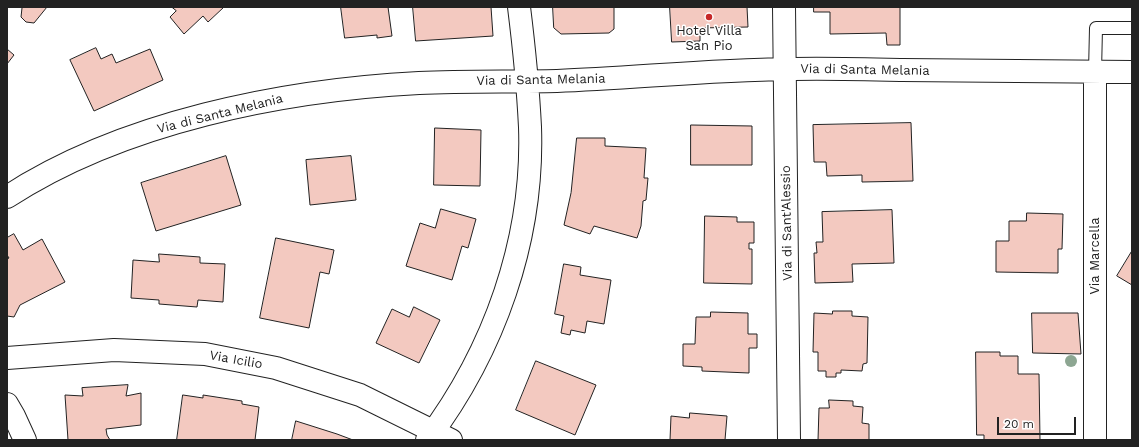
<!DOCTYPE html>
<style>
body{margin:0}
#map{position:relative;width:1139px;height:447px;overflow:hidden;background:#fff;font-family:"Work Sans",sans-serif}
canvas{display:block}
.frame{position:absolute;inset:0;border:8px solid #222;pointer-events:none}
.scale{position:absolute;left:997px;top:417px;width:79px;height:18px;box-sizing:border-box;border:2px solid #222;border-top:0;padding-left:5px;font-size:12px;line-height:14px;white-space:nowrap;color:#222;-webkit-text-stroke:3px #fff;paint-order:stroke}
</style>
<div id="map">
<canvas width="1139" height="447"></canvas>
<div class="frame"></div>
<div class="scale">20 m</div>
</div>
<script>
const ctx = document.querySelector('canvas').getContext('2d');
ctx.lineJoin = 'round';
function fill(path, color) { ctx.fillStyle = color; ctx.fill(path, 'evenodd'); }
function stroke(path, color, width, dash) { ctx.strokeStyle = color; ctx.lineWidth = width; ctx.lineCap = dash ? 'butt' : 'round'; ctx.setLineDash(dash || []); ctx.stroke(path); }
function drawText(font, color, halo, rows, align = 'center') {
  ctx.font = font + ' "Work Sans",sans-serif'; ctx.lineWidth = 3; ctx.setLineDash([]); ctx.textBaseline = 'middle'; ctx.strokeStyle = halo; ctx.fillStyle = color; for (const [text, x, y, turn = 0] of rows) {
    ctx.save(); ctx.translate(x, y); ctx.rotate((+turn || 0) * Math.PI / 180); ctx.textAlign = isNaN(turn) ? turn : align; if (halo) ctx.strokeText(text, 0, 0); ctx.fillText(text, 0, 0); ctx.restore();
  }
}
const building = new Path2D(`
 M 21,7 L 47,7 L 34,23 L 26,22 L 21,17 L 22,8 Z
 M 172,7 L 224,7 L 208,22 L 203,16 L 184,34 L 170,17 L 176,11 Z
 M 341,7 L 388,7 L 392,36 L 377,38 L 377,35 L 345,38 Z
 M 413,7 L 491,7 L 493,36 L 416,41 Z
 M 553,7 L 614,7 L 614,29 L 609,33 L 561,34 L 554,28 Z
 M 670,7 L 747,7 L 748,27 L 700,28 L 700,41 L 672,42 Z
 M 814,7 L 900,7 L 900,45 L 887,45 L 886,33 L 830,34 L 830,12 L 814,12 Z
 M 96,48 L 101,59 L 112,54 L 116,63 L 150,49 L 163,80 L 94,111 L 70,60 Z
 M 7,49 L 14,55 L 7,64 Z
 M 911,123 L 913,181 L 862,182 L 862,175 L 827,176 L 826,162 L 814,162 L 813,125 Z
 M 691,125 L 752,126 L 752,165 L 691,165 Z
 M 435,128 L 481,130 L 480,186 L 434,185 Z
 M 577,138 L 605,138 L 605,146 L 646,148 L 644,178 L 648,178 L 646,200 L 643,201 L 641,226 L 637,238 L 594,226 L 590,234 L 564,225 L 571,193 Z
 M 226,156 L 241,205 L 156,231 L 141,183 Z
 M 351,156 L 356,200 L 310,205 L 306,160 Z
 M 441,209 L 476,219 L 468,248 L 462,246 L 452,280 L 406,266 L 420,223 L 435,228 Z
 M 892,210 L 894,263 L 852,264 L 853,282 L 815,283 L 814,253 L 817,253 L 816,242 L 823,242 L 822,212 Z
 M 1027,213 L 1063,214 L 1062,249 L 1058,249 L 1058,273 L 996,272 L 996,241 L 1009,241 L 1009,221 L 1026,221 Z
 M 705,216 L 737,217 L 737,222 L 754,222 L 754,243 L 749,243 L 749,249 L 752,249 L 752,284 L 704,283 Z
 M 14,234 L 23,250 L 42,239 L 65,282 L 20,305 L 14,317 L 7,316 L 7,259 L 9,258 L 7,255 L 7,238 Z
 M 276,238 L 334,250 L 329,274 L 320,272 L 309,328 L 260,318 Z
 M 1132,251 L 1132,285 L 1117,276 Z
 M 159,254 L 200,257 L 200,263 L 225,264 L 223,302 L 198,300 L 197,307 L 159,304 L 159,300 L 131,298 L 133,260 L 159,262 Z
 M 564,264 L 581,267 L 580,275 L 611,280 L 604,324 L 587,321 L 585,333 L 571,330 L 570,335 L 561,333 L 564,316 L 555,314 Z
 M 414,307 L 440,320 L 419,363 L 376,343 L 392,309 L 409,317 Z
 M 833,311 L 852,311 L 852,316 L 868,317 L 867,363 L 863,364 L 862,371 L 841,370 L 841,373 L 836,373 L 836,377 L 826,377 L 826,371 L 818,371 L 818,352 L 813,352 L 814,313 L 832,314 Z
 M 711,312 L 748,313 L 748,334 L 757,334 L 757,348 L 749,348 L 749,373 L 702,371 L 702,367 L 683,366 L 683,344 L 695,344 L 696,317 L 710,317 Z
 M 1032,313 L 1078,313 L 1081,354 L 1033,353 Z
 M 976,352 L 1000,352 L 1000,356 L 1018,356 L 1018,374 L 1039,374 L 1040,440 L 984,440 L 984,435 L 977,435 Z
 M 536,361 L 596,385 L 575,435 L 516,410 Z
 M 128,385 L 126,396 L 141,393 L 141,425 L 106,429 L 107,435 L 110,440 L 68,440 L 65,395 L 83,396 L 82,388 Z
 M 183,395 L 203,398 L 203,395 L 242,401 L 242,404 L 259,407 L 255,440 L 177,440 Z
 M 829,400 L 853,401 L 853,406 L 863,407 L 862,423 L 869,424 L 869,440 L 818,440 L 819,408 L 829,408 Z
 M 690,413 L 727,416 L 725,440 L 662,440 L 670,440 L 671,416 L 689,418 Z
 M 296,421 L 337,434 L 353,440 L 292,440 Z`);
const service = new Path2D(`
 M 1095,72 L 1096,28 L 1132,28`);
const minor = new Path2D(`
 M 784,7 L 789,440
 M 7,197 C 122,122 283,90 419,83 C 465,81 511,82 557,81 C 633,78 710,70 787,69 C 825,68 863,69 902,70 C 979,71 1055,71 1132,72
 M 7,358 L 114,350 L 205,354 L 276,368 L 360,395 L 451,440
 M 7,404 L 14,416 L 25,440
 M 427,440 C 494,351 534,240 530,127 C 528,87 524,47 519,7
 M 1095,440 L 1095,72`);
const trees = [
 [1071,361]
];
const markers = [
 [709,17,4,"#c62828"]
];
const poiNames = [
 ["Hotel Villa",709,31],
 ["San Pio",709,46]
];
const streetNames = [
 ["Via di Santa Melania",865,70,1],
 ["Via di Santa Melania",541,80,-1],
 ["Via di Santa Melania",220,114,-14],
 ["Via di Sant'Alessio",787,223,-91],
 ["Via Marcella",1095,256,-90],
 ["Via Icilio",236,360,10]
];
fill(building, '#f3c9c0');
stroke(building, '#222', 1);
stroke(service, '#222', 14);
stroke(minor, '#222', 24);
stroke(service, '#fff', 12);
stroke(minor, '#fff', 22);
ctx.fillStyle = '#8da692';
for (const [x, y] of trees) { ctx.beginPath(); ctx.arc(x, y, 6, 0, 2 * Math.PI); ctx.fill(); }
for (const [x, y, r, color] of markers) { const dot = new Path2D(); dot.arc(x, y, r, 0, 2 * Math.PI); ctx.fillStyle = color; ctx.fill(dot); stroke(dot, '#fff', 1.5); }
drawText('13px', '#222', '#fff', poiNames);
drawText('13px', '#222', '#fff', streetNames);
</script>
